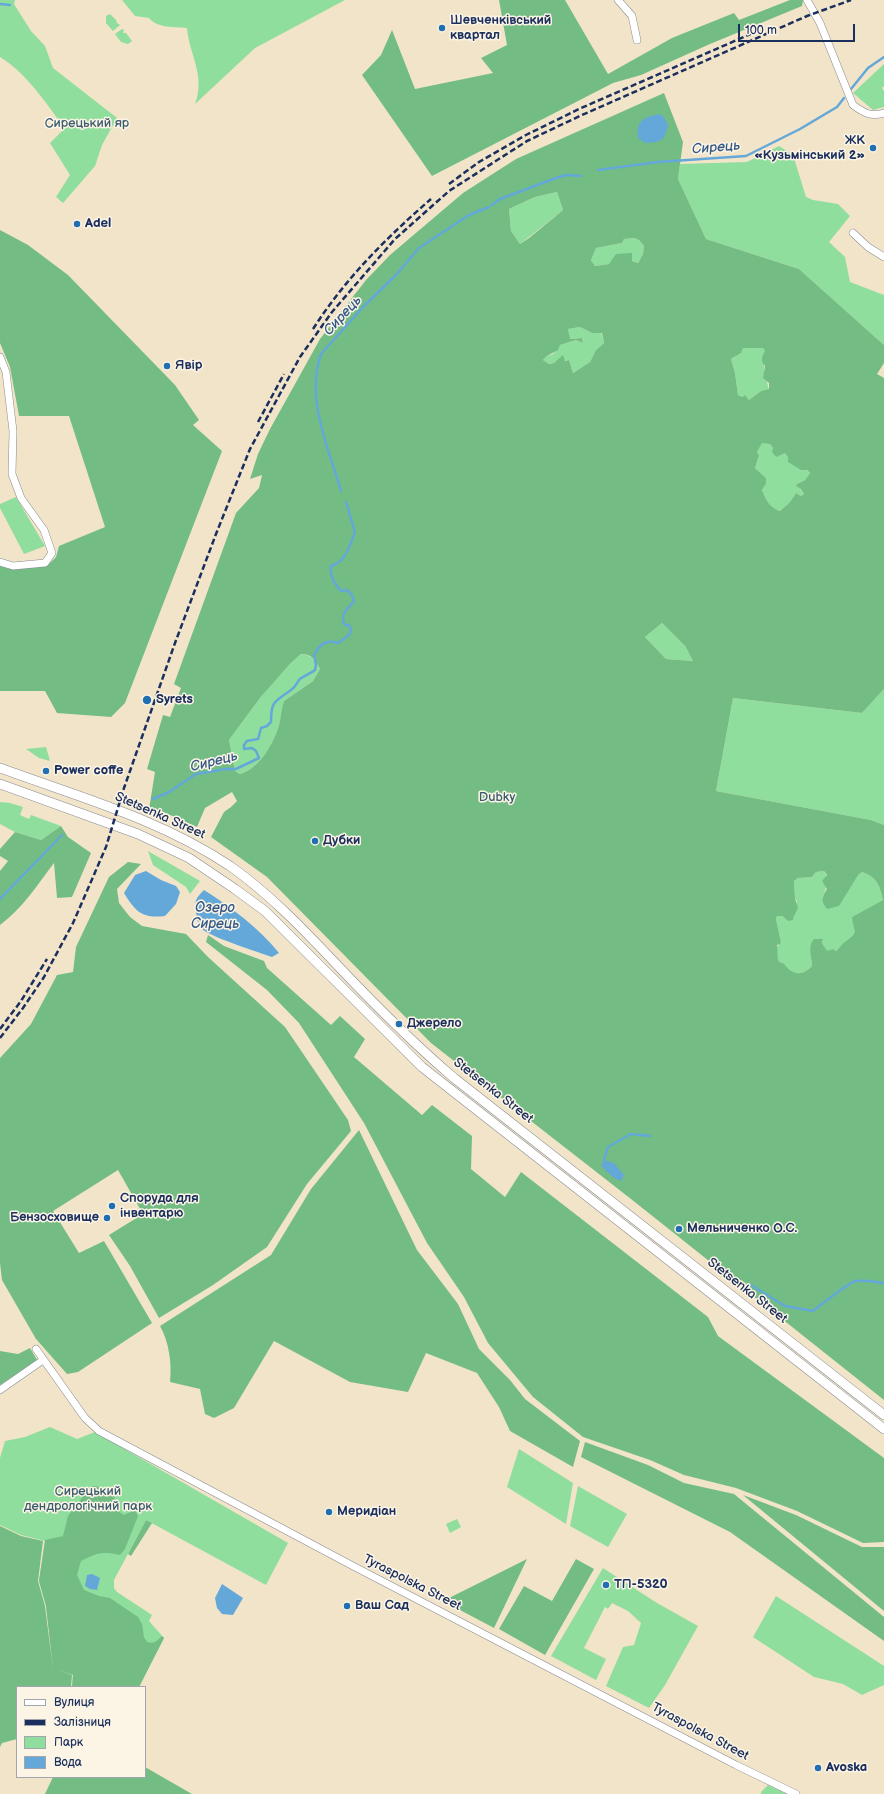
<!DOCTYPE html>
<meta charset="utf-8">
<style>
body{margin:0}
#map{position:relative;width:884px;height:1794px;overflow:hidden;background:#f2e4c8;font-family:"Balsamiq Sans",sans-serif}
canvas{display:block}
.legend{position:absolute;left:16px;top:1686px;width:130px;height:92px;box-sizing:border-box;background:#fcf5e5;border:1px solid #a2a6af;margin:0;padding:5px 7px;list-style:none;font-size:12px;color:#1b2f5e}
.legend li{display:flex;align-items:center;gap:8px;height:20px}
.legend b{width:20px;border:1px solid #a2a6af}
.scale{position:absolute;left:738px;top:24px;width:117px;height:18px;box-sizing:border-box;border:2px solid #1b2f5e;border-top:0;padding-left:5px;font-size:12px;line-height:14px;white-space:nowrap;color:#1b2f5e;-webkit-text-stroke:3px #fcf5e5;paint-order:stroke}
</style>
<div id="map">
<canvas width="884" height="1794"></canvas>
<ul class="legend">
<li><b style="height:5px;background:#fff"></b>Вулиця</li>
<li><b style="height:5px;background:#1b2f5e"></b>Залізниця</li>
<li><b style="height:11px;background:#8fde9d"></b>Парк</li>
<li><b style="height:11px;background:#63a8d8"></b>Вода</li>
</ul>
<div class="scale">100 m</div>
</div>
<script>
const ctx = document.querySelector('canvas').getContext('2d');
ctx.lineJoin = 'round';
function fill(path, color) { ctx.fillStyle = color; ctx.fill(path, 'evenodd'); }
function stroke(path, color, width, dash) { ctx.strokeStyle = color; ctx.lineWidth = width; ctx.lineCap = dash ? 'butt' : 'round'; ctx.setLineDash(dash || []); ctx.stroke(path); }
function drawText(font, color, halo, rows, align = 'center') {
  ctx.font = font + ' "Balsamiq Sans",sans-serif'; ctx.lineWidth = 3; ctx.setLineDash([]); ctx.textBaseline = 'middle'; ctx.strokeStyle = halo; ctx.fillStyle = color; for (const [text, x, y, turn = 0] of rows) {
    ctx.save(); ctx.translate(x, y); ctx.rotate((+turn || 0) * Math.PI / 180); ctx.textAlign = isNaN(turn) ? turn : align; if (halo) ctx.strokeText(text, 0, 0); ctx.fillText(text, 0, 0); ctx.restore();
  }
}
const green = new Path2D(`
 M 0,0 L 15,0 L 14,4 L 31,31 L 45,46 L 53,68 L 117,118 L 102,145 L 95,166 L 63,203 L 56,197 L 70,175 L 50,143 L 65,128 C 46,104 27,73 0,57 Z
 M 122,0 L 345,0 L 255,48 L 195,104 C 206,76 189,54 187,28 C 176,27 156,28 149,18 L 135,16 Z
 M 110,14 L 116,20 L 117,23 L 120,25 L 113,31 L 106,23 L 106,16 Z
 M 122,29 L 124,30 L 123,33 L 126,33 L 132,41 L 128,44 L 121,42 L 115,34 Z
 M 884,64 L 884,86 L 882,88 L 884,91 L 884,107 L 873,110 L 853,93 Z
 M 779,146 L 793,155 L 806,197 L 813,200 L 838,204 L 850,216 L 829,242 L 845,257 L 850,282 L 884,295 L 884,345 L 799,269 L 706,239 L 678,179 L 680,164 L 747,162 Z
 M 557,192 L 563,210 L 520,244 L 511,231 L 509,209 L 535,197 Z
 M 634,238 L 639,240 L 644,246 L 643,254 L 638,263 L 632,261 L 632,253 L 609,264 L 595,266 L 591,260 L 596,248 L 622,243 L 624,239 Z
 M 580,327 L 592,333 L 601,332 L 604,343 L 596,350 L 590,362 L 573,373 L 569,360 L 549,364 L 543,360 L 547,356 L 553,354 L 560,345 L 576,340 L 583,343 L 582,338 L 569,339 L 568,329 Z
 M 742,347 L 763,348 L 765,351 L 764,370 L 769,390 L 761,391 L 749,400 L 744,395 L 742,398 L 738,395 L 735,373 L 731,359 L 741,353 Z
 M 762,442 L 770,444 L 773,448 L 785,453 L 810,473 L 805,480 L 797,484 L 797,486 L 801,489 L 804,494 L 801,496 L 796,493 L 790,502 L 780,511 C 769,507 767,501 762,490 L 766,484 L 766,478 L 755,468 L 759,457 L 757,452 Z
 M 16,497 L 45,546 L 24,554 L 0,508 L 0,504 Z
 M 662,623 L 685,646 L 693,661 L 666,659 L 645,637 Z
 M 301,654 C 311,655 316,660 320,669 L 313,681 L 284,701 C 281,709 281,717 279,725 C 274,743 259,769 240,774 L 235,771 L 229,740 L 260,698 L 290,664 Z
 M 884,689 L 884,825 L 871,820 L 716,791 L 733,698 L 862,713 Z
 M 46,747 L 50,761 L 39,758 L 26,749 Z
 M 0,802 L 10,803 L 23,807 L 20,815 L 29,819 L 31,815 L 61,826 L 41,840 L 15,832 L 0,824 Z
 M 148,851 L 200,881 L 190,894 L 186,887 L 153,865 Z
 M 824,871 C 830,880 826,889 822,898 L 862,872 C 877,877 880,886 883,900 L 853,917 C 853,922 856,929 854,933 C 853,940 843,943 839,950 L 827,952 L 822,943 L 823,940 L 811,950 L 812,966 C 805,973 799,976 790,970 C 787,968 786,965 783,963 C 781,962 779,962 778,960 L 776,948 L 781,942 L 776,919 L 777,916 L 782,916 L 788,921 L 793,918 L 797,901 L 795,898 L 794,881 L 798,878 L 812,877 L 816,872 Z
 M 50,1427 L 77,1439 L 95,1432 L 288,1543 L 266,1585 L 146,1520 L 114,1580 L 114,1588 L 117,1592 L 152,1615 L 149,1621 L 164,1638 L 139,1687 L 72,1687 L 73,1674 L 54,1669 L 46,1606 L 39,1581 L 45,1541 L 21,1535 L 0,1525 L 0,1458 L 5,1441 L 25,1437 Z
 M 519,1449 L 573,1483 L 566,1524 L 507,1487 Z
 M 578,1486 L 627,1514 L 608,1547 L 570,1526 Z
 M 457,1519 L 461,1527 L 450,1533 L 446,1524 Z
 M 603,1568 L 657,1603 L 698,1626 L 665,1685 L 649,1708 L 606,1686 L 623,1647 L 634,1645 L 641,1623 L 628,1611 L 612,1603 L 608,1609 L 605,1607 L 584,1648 L 606,1659 L 596,1680 L 551,1656 Z
 M 776,1596 L 884,1666 L 884,1685 L 862,1695 L 843,1684 L 814,1677 L 753,1637 Z
 M 768,1785 L 787,1794 L 761,1794 L 761,1792 Z`);
const forest = new Path2D(`
 M 499,0 L 565,0 L 608,74 L 672,38 L 734,13 L 739,20 L 790,0 L 803,0 L 802,6 L 710,44 L 641,75 L 613,83 L 432,176 L 362,75 L 381,55 L 392,30 L 415,89 L 493,73 L 481,58 L 507,45 Z
 M 664,93 L 683,142 L 678,179 L 706,239 L 799,269 L 884,345 L 884,363 L 877,374 L 884,378 L 884,689 L 862,713 L 733,698 L 716,791 L 871,820 L 884,825 L 884,1400 L 631,1199 L 431,1043 L 267,877 L 211,837 L 224,812 L 231,807 L 237,801 L 232,792 L 205,808 L 197,827 L 161,811 L 149,809 L 155,772 L 147,769 L 163,715 L 170,717 L 181,688 L 174,684 L 236,513 L 259,488 L 262,475 L 250,479 L 258,454 L 270,429 L 320,339 L 366,280 L 390,255 L 463,193 L 516,159 ZM 557,192 L 563,210 L 529,238 L 520,244 L 511,231 L 509,209 L 535,197 ZM 634,238 L 639,240 L 644,246 L 643,254 L 638,263 L 632,261 L 632,253 L 616,254 L 609,264 L 595,266 L 591,260 L 596,248 L 622,243 L 624,239 ZM 580,327 L 592,333 L 602,333 L 604,343 L 596,350 L 590,362 L 573,373 L 569,360 L 565,361 L 563,355 L 554,363 L 549,364 L 543,360 L 547,356 L 558,350 L 560,345 L 576,340 L 583,343 L 582,338 L 570,339 L 568,329 ZM 743,348 L 763,348 L 765,351 C 762,356 760,360 765,366 L 763,378 L 769,383 L 769,389 L 761,391 L 749,400 L 745,395 L 742,397 L 738,395 L 735,373 L 731,359 L 741,353 ZM 762,443 L 770,444 L 773,448 L 772,452 L 776,457 L 785,453 L 788,457 L 788,462 L 801,470 L 807,470 L 810,473 L 805,480 L 797,484 L 796,486 L 801,489 L 804,494 L 801,496 L 796,493 L 790,502 L 780,511 C 769,507 767,501 762,490 L 766,484 L 766,478 L 755,468 L 759,456 L 757,452 ZM 662,623 L 685,646 L 693,661 L 666,659 L 645,637 ZM 301,654 C 311,654 316,660 320,669 L 313,681 L 284,701 C 281,709 281,717 279,725 C 274,743 259,769 240,774 L 235,771 L 229,740 L 260,698 L 290,664 ZM 824,871 L 827,875 L 822,881 L 827,889 C 821,898 821,901 827,909 L 839,906 L 858,875 L 862,872 C 877,877 880,886 883,900 L 852,917 C 854,933 859,932 845,942 C 841,944 840,949 836,951 L 833,949 L 827,951 L 822,943 L 823,939 L 814,939 C 807,947 812,956 812,966 C 805,973 799,976 790,970 C 787,968 786,965 783,963 C 781,962 779,962 778,960 L 777,945 L 780,944 L 781,942 L 776,919 L 777,916 L 782,916 L 788,921 L 793,920 L 793,918 L 798,908 L 795,898 L 794,881 L 798,878 L 812,877 L 816,872 Z
 M 0,230 L 28,245 L 68,275 L 175,385 L 199,420 L 193,425 L 222,451 L 125,703 L 111,717 L 57,713 L 45,691 L 0,691 L 0,566 L 48,565 L 56,557 L 59,546 L 105,527 L 69,416 L 19,416 L 10,367 L 0,343 Z
 M 61,826 L 68,837 L 91,853 L 72,897 L 57,898 L 54,863 C 38,884 22,909 0,925 L 0,871 L 8,861 L 0,856 L 0,849 L 15,832 L 41,840 Z
 M 128,862 L 141,864 L 117,889 L 119,903 L 130,917 L 142,926 L 186,934 L 208,957 L 285,1027 L 348,1120 L 351,1131 L 307,1184 L 267,1247 L 213,1285 L 159,1318 L 130,1266 L 109,1235 L 143,1214 L 118,1170 L 53,1211 L 79,1253 L 104,1241 L 152,1323 L 78,1372 L 67,1374 L 36,1339 L 2,1280 L 0,1263 L 0,1058 L 31,1024 L 57,975 L 73,972 L 76,947 L 109,877 Z
 M 208,935 L 224,946 L 264,961 L 267,968 L 331,1025 L 340,1016 L 365,1039 L 354,1057 L 422,1115 L 432,1105 L 472,1136 L 471,1169 L 505,1197 L 521,1172 L 708,1317 L 718,1336 L 884,1458 L 884,1542 L 863,1543 L 797,1511 L 736,1488 L 684,1475 L 650,1460 L 583,1437 L 533,1397 L 488,1343 L 464,1297 L 427,1243 L 364,1123 L 299,1023 L 267,990 L 206,942 Z
 M 359,1130 L 417,1250 L 458,1304 L 479,1349 L 510,1380 L 525,1399 L 580,1441 L 573,1467 L 510,1431 L 499,1407 L 477,1373 L 426,1353 L 408,1392 L 350,1382 L 274,1341 L 234,1408 L 214,1418 L 205,1414 L 200,1389 L 170,1382 C 172,1363 169,1342 160,1326 L 271,1255 L 311,1189 Z
 M 30,1348 L 37,1360 L 0,1385 L 0,1351 L 18,1354 Z
 M 585,1442 L 648,1465 L 684,1483 L 734,1494 L 884,1617 L 884,1641 L 730,1532 L 581,1457 Z
 M 91,1486 L 96,1486 L 115,1495 C 113,1504 115,1510 124,1515 L 135,1510 L 138,1516 L 125,1549 L 120,1555 C 102,1551 97,1553 81,1561 L 77,1575 L 84,1590 L 99,1596 L 110,1598 L 138,1617 L 142,1624 L 144,1637 L 147,1642 C 156,1644 156,1641 162,1636 L 164,1638 L 139,1687 L 72,1687 L 73,1675 L 56,1669 L 72,1675 L 71,1687 L 17,1687 L 17,1739 L 2,1743 L 0,1747 L 0,1526 L 21,1536 L 43,1541 L 38,1581 L 45,1606 L 53,1669 L 46,1606 L 39,1581 L 45,1540 L 63,1536 L 68,1516 Z
 M 743,1495 L 796,1515 L 862,1547 L 884,1547 L 884,1611 Z
 M 146,1520 L 152,1523 L 131,1556 L 128,1554 Z
 M 527,1559 L 494,1628 L 443,1601 Z
 M 576,1559 L 594,1569 L 545,1655 L 499,1629 L 524,1586 L 552,1601 Z
 M 145,1767 L 192,1794 L 45,1794 L 53,1777 L 145,1777 Z`);
const water = new Path2D(`
 M 660,114 L 664,117 L 668,125 C 664,142 661,142 645,143 L 638,138 C 636,121 643,117 660,114 Z
 M 146,871 L 161,880 L 176,886 L 180,892 L 176,904 L 165,916 C 142,919 135,911 124,893 L 135,875 Z
 M 204,890 C 232,908 258,927 279,953 L 272,957 C 259,952 206,936 200,927 C 197,922 197,917 196,912 C 194,901 196,898 204,890 Z
 M 604,1160 L 614,1163 L 624,1175 L 621,1181 L 614,1178 L 601,1166 Z
 M 92,1574 L 100,1578 L 97,1590 L 90,1589 L 85,1586 L 87,1575 Z
 M 222,1584 L 243,1598 L 233,1615 L 222,1614 L 217,1608 L 215,1598 Z`);
const stream = new Path2D(`
 M 0,4 L 10,5
 M 851,89 L 868,68 L 884,57
 M 598,170 L 658,162 L 746,156 L 800,129 L 837,107 L 844,98
 M 492,205 L 500,199 L 556,178 L 566,175 L 581,176
 M 341,491 C 329,449 305,399 321,354 L 365,305 L 395,276 L 419,248 L 469,215 L 489,207
 M 153,799 L 169,792 L 196,774 L 226,769 L 236,769 L 259,758 L 256,751 L 252,748 L 244,749 L 244,745 L 247,741 L 258,739 L 261,728 L 267,726 L 271,722 C 271,700 275,702 291,690 C 296,687 296,684 299,680 C 303,676 310,674 315,670 L 316,665 L 314,655 C 320,644 326,639 338,643 L 349,635 L 351,631 L 350,626 L 344,624 C 341,610 347,611 354,601 L 352,595 L 347,590 L 341,591 C 335,584 329,576 331,566 C 346,562 350,545 355,532 L 346,502
 M 0,899 L 62,835
 M 604,1160 L 608,1147 L 631,1134 L 650,1136
 M 751,1285 L 785,1306 L 813,1311 C 821,1305 849,1282 856,1281 C 864,1280 875,1282 884,1283`);
const street = new Path2D(`
 M 618,0 L 632,16 L 637,40
 M 807,0 L 820,23 L 853,105 C 864,113 871,117 884,113
 M 853,233 L 868,247 L 884,257
 M 0,357 L 6,372 L 13,431 L 12,474 L 21,498 L 44,530 L 52,553 L 45,563 L 13,566 L 0,562
 M 36,1349 L 85,1418 L 99,1431 L 353,1566 L 736,1765 L 796,1794
 M 0,1390 L 43,1360`);
const secondary = new Path2D(`
 M 0,768 C 79,797 160,819 230,866 C 271,895 305,931 339,967 C 376,1006 413,1043 454,1078 L 884,1415
 M 0,784 L 138,834 L 189,858 L 235,889 L 265,911 L 422,1067 L 884,1429`);
const rail = new Path2D(`
 M 449,184 L 479,162 L 526,135 L 579,109 L 762,29
 M 313,329 C 345,279 386,238 431,199
 M 258,422 L 284,374
 M 0,1029 L 21,1001 L 47,959
 M 0,1038 L 23,1008 L 44,977 L 73,923 L 106,847 L 124,788 L 175,643 L 216,534 L 250,449 L 300,357 L 332,312 L 395,239 L 449,191 L 527,141 L 582,115 L 807,16 L 851,0`);
const markers = [
 [442,28,4,"#1f6fb2"],
 [873,148,4,"#1f6fb2"],
 [77,224,4,"#1f6fb2"],
 [167,366,4,"#1f6fb2"],
 [147,700,5,"#1f6fb2"],
 [46,771,4,"#1f6fb2"],
 [315,841,4,"#1f6fb2"],
 [399,1024,4,"#1f6fb2"],
 [112,1206,4,"#1f6fb2"],
 [107,1218,4,"#1f6fb2"],
 [679,1229,4,"#1f6fb2"],
 [329,1512,4,"#1f6fb2"],
 [606,1585,4,"#1f6fb2"],
 [347,1606,4,"#1f6fb2"],
 [818,1768,4,"#1f6fb2"]
];
const poiNames = [
 ["Шевченківський",450,21],
 ["квартал",450,36],
 ["ЖК",865,141,"right"],
 ["«Кузьмінський 2»",865,156,"right"],
 ["Adel",85,224],
 ["Явір",175,366],
 ["Syrets",156,700],
 ["Power coffe",54,771],
 ["Дубки",323,841],
 ["Джерело",407,1024],
 ["Споруда для",120,1199],
 ["інвентарю",120,1214],
 ["Бензосховище",99,1218,"right"],
 ["Мельниченко О.С.",687,1229],
 ["Меридіан",337,1512],
 ["ТП-5320",614,1585],
 ["Ваш Сад",355,1606],
 ["Avoska",826,1768]
];
const parkNames = [
 ["Сирецький яр",87,124],
 ["Dubky",497,798],
 ["Сирецький",88,1492],
 ["дендрологічний парк",88,1507]
];
const streetNames = [
 ["Stetsenka Street",160,816,24],
 ["Stetsenka Street",493,1091,38],
 ["Stetsenka Street",747,1291,38],
 ["Tyraspolska Street",412,1583,27],
 ["Tyraspolska Street",700,1732,28]
];
const waterNames = [
 ["Сирець",716,148,-5],
 ["Сирець",343,316,-47],
 ["Сирець",214,762,-14],
 ["Озеро",215,908],
 ["Сирець",215,924]
];
fill(green, '#8fde9d');
fill(forest, '#73bd84');
fill(water, '#63a8d8');
stroke(stream, '#63a8d8', 2.5);
stroke(street, '#868a93', 8);
stroke(secondary, '#868a93', 10);
stroke(street, '#fff', 7);
stroke(secondary, '#fff', 9);
stroke(rail, '#1b2f5e', 2.5, [6, 3]);
for (const [x, y, r, color] of markers) { const dot = new Path2D(); dot.arc(x, y, r, 0, 2 * Math.PI); ctx.fillStyle = color; ctx.fill(dot); stroke(dot, '#fcf5e5', 1.5); }
drawText('bold 13px', '#1b2f5e', '#fcf5e5', poiNames, 'left');
drawText('13px', '#385b6e', '#fcf5e5', parkNames);
drawText('13px', '#1b2f5e', '#fcf5e5', streetNames);
drawText('italic 14px', '#345989', '#fcf5e5', waterNames);
</script>
